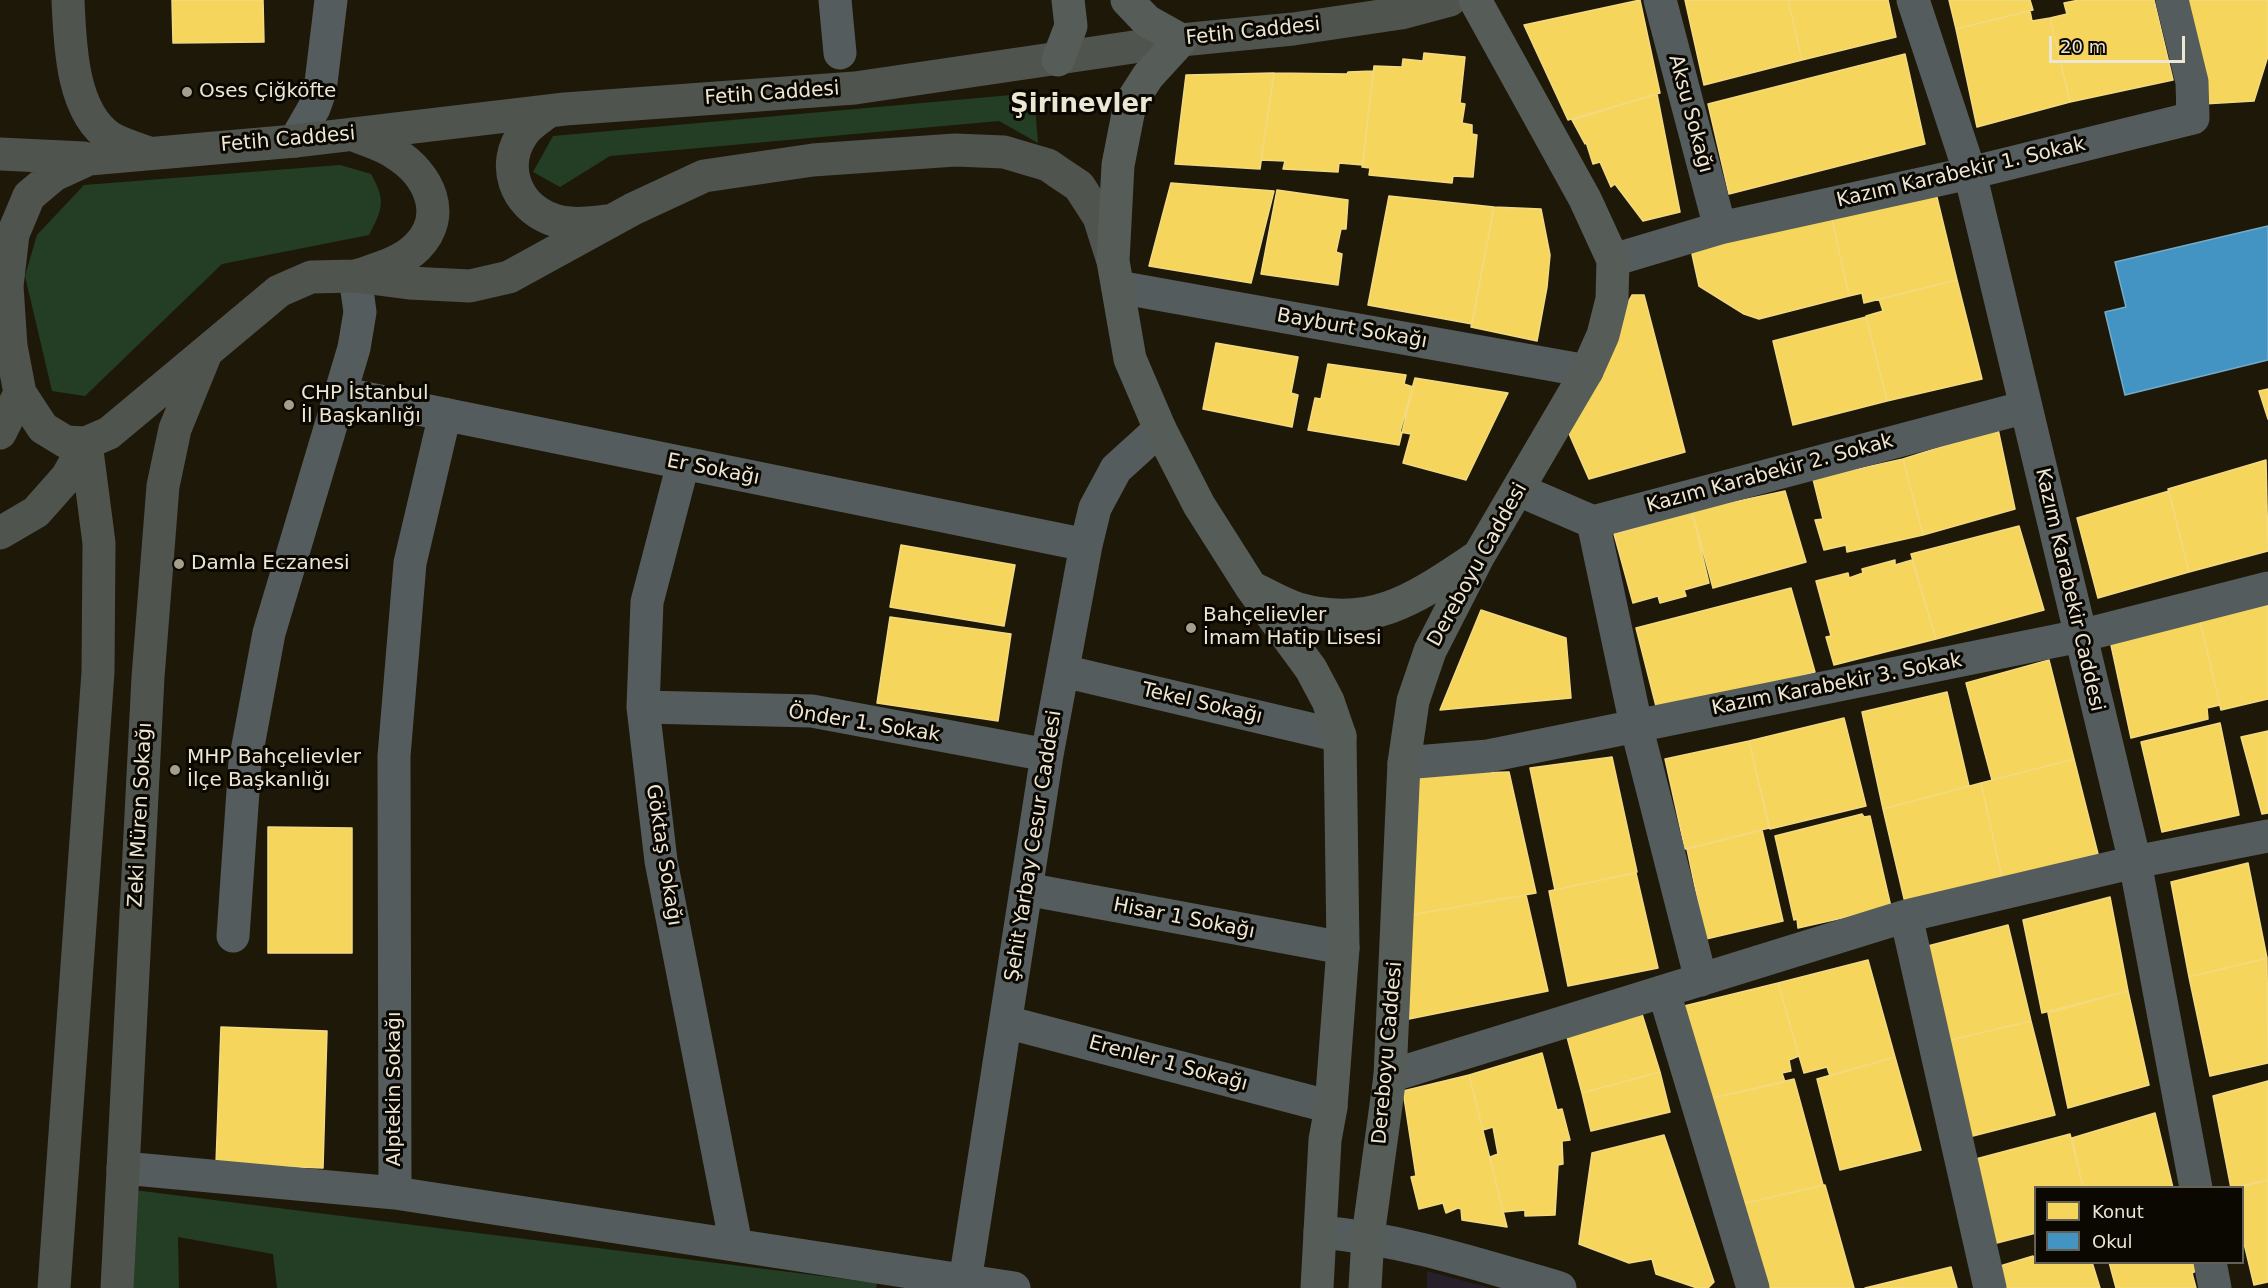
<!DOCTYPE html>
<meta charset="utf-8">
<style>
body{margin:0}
#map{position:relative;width:2268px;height:1288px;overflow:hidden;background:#1e1808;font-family:"DejaVu Sans",sans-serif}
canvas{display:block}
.legend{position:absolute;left:2034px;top:1186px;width:210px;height:78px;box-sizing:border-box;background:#0b0701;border:2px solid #656056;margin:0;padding:8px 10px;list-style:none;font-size:18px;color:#ece6d5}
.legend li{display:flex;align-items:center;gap:12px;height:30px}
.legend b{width:30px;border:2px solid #656056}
.scale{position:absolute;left:2049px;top:36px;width:136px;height:27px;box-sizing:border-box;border:3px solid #ece6d5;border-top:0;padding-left:8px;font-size:18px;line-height:21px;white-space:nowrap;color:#ece6d5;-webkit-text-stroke:4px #0b0701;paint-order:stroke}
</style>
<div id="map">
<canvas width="2268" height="1288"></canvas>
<ul class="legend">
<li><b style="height:16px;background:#f6d55c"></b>Konut</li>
<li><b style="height:16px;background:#4393c3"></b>Okul</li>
</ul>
<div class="scale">20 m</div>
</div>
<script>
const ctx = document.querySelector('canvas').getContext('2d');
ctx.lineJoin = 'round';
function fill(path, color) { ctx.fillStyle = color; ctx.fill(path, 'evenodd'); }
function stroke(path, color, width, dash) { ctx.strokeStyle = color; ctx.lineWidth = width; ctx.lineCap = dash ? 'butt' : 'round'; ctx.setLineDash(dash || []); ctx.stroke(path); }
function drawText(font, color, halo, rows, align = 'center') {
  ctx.font = font + ' "DejaVu Sans",sans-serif'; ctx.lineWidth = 6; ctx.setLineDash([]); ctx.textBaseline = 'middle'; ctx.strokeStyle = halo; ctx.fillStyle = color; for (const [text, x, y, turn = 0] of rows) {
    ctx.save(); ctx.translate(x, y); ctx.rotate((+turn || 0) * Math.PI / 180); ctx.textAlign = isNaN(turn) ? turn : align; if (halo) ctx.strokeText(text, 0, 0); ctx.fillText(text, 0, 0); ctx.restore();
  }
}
const education = new Path2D(`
 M 1427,1271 L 1491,1288 L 1427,1288 Z`);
const green = new Path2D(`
 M 1034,93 L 1038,143 L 999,121 L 610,156 L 560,187 L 533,172 L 553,136 Z
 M 340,165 L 371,174 C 386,201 383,208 369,235 L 222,264 L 85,396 L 52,391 L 25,276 L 37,235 L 84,185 Z
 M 134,1190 L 877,1283 L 876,1288 L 277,1288 L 273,1254 L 178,1237 L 179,1288 L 130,1288 Z`);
const homes = new Path2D(`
 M 172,0 L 263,0 L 264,42 L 173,43 Z
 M 1640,0 L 1660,93 L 1568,120 L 1524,25 Z
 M 1685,0 L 1788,0 L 1802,60 L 1704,85 Z
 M 1788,0 L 1888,0 L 1896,37 L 1802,60 Z
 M 1949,0 L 2030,0 L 2033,10 L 1956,29 Z
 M 2079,0 L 2154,0 L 2173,80 L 2070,102 L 2050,18 L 2067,14 L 2064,3 Z
 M 2186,0 L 2268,0 L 2268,56 L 2254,101 L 2203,104 Z
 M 2030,11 L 2032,21 L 2050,18 L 2070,102 L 1977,127 L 1956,29 Z
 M 1424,53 L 1465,57 L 1460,103 L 1465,104 L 1462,123 L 1472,125 L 1472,134 L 1477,135 L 1473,177 L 1453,176 L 1452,183 L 1369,175 L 1370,168 L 1362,167 L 1374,66 L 1402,67 L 1403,59 L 1423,61 Z
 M 1905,54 L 1925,144 L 1729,194 L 1708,104 Z
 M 1373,71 L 1363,165 L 1339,163 L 1338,172 L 1283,169 L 1285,161 L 1261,160 L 1274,73 L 1347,74 L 1348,72 Z
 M 1274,73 L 1260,169 L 1175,164 L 1186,75 Z
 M 1657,94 L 1680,212 L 1643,221 L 1615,184 L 1611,187 L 1600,162 L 1593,164 L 1586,142 L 1585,144 L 1572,120 Z
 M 1171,183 L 1274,191 L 1251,283 L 1149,266 Z
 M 1934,185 L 1957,280 L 1864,303 L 1862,293 L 1849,296 L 1830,210 Z
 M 1277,190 L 1348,200 L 1346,229 L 1341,229 L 1336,252 L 1342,254 L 1338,285 L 1261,274 Z
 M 1389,196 L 1494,207 L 1472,324 L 1368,305 Z
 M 1494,207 L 1541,209 L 1550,255 L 1547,287 L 1537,341 L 1471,327 Z
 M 1830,210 L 1849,296 L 1759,319 L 1744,314 L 1699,286 L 1692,254 L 1705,240 Z
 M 1957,280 L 1982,379 L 1887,401 L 1866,316 L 1883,311 L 1879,299 Z
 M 1632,295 L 1644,295 L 1685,452 L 1589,479 L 1563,420 Z
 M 1866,317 L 1887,401 L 1793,425 L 1773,341 Z
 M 1216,343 L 1298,357 L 1291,393 L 1298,395 L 1292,427 L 1203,409 Z
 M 1328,364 L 1406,375 L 1404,384 L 1413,387 L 1399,445 L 1308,430 L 1315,398 L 1321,399 Z
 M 1415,378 L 1508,393 L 1466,480 L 1403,463 L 1411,434 L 1400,432 Z
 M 2268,389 L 2268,419 L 2259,391 Z
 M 1998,429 L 2015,509 L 1923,535 L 1903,459 Z
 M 1903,459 L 1923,535 L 1847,552 L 1846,545 L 1824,550 L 1815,520 L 1823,519 L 1813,479 Z
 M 2266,460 L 2268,551 L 2189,572 L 2168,489 Z
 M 1785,491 L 1806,562 L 1713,588 L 1692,511 Z
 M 2169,491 L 2189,572 L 2098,598 L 2077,518 Z
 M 1692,512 L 1709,583 L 1684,590 L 1686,596 L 1660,603 L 1658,596 L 1633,603 L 1614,534 Z
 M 2019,526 L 2044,610 L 1936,639 L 1911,554 Z
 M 901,545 L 1015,565 L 1004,626 L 890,607 Z
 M 1895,560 L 1895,565 L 1912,560 L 1936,639 L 1834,665 L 1826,637 L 1831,636 L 1816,581 L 1848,573 L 1849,578 L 1863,573 L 1862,569 Z
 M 1791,588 L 1815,672 L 1658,714 L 1636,628 Z
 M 2268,605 L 2268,699 L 2221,710 L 2200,621 Z
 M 1481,610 L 1566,638 L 1571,698 L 1440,710 Z
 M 890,617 L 1011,634 L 998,721 L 877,703 Z
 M 2200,621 L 2220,705 L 2207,708 L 2208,719 L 2131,738 L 2111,645 Z
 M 2049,660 L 2074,759 L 1992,780 L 1966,683 Z
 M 1947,692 L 1969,786 L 1883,809 L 1862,712 Z
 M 1844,718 L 1866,806 L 1770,829 L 1749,741 Z
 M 2220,723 L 2239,815 L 2162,832 L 2141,742 Z
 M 2268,731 L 2268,813 L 2262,814 L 2241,737 Z
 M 1749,741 L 1769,828 L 1685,849 L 1665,759 Z
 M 1612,757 L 1637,872 L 1555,890 L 1530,768 Z
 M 2074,759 L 2098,854 L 2002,878 L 1981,783 Z
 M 1509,772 L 1536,893 L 1410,915 L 1410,775 Z
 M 1981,783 L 2003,882 L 1906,907 L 1883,809 Z
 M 1862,814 L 1864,817 L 1870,816 L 1891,907 L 1798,928 L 1797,919 L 1794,920 L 1775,836 Z
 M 268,827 L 352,828 L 352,953 L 268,953 Z
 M 1762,830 L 1783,921 L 1706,939 L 1687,849 Z
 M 2248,863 L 2267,958 L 2189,977 L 2171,882 Z
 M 1636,873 L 1658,968 L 1568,986 L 1549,891 Z
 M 1526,895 L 1548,991 L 1409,1019 L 1410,915 Z
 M 2110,897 L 2128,991 L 2042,1013 L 2023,920 Z
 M 2008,925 L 2031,1021 L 1946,1041 L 1924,947 Z
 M 2267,958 L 2268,1063 L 2210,1076 L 2189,977 Z
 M 1868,960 L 1895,1057 L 1830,1076 L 1827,1067 L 1804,1073 L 1778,983 Z
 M 1778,983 L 1799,1056 L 1789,1060 L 1791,1071 L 1782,1073 L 1785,1082 L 1704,1100 L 1676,1008 Z
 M 2128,991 L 2149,1085 L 2068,1108 L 2048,1013 Z
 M 1642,1014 L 1660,1072 L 1582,1093 L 1566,1033 Z
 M 2031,1021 L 2055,1115 L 1969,1137 L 1946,1041 Z
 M 221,1027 L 327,1031 L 323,1168 L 216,1164 Z
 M 1542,1053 L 1557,1110 L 1562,1109 L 1570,1140 L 1562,1141 L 1563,1164 L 1558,1165 L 1555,1215 L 1525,1216 L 1525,1210 L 1503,1212 L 1490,1157 L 1498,1154 L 1493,1127 L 1483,1130 L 1469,1075 Z
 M 1895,1057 L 1921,1150 L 1840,1170 L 1817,1079 Z
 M 1660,1072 L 1670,1112 L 1591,1131 L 1582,1093 Z
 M 1469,1075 L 1507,1227 L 1462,1220 L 1461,1209 L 1458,1208 L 1446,1213 L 1443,1203 L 1419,1209 L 1411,1177 L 1416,1176 L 1403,1091 Z
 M 1794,1079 L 1823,1185 L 1733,1206 L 1704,1100 Z
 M 2268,1081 L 2268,1180 L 2231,1188 L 2213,1096 Z
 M 2155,1113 L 2173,1188 L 2083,1188 L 2072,1138 Z
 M 2070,1134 L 2083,1188 L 2036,1188 L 2036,1233 L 1993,1244 L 1972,1160 Z
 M 1664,1135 L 1714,1282 L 1708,1288 L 1697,1288 L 1656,1274 L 1652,1259 L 1629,1263 L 1579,1244 L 1592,1153 Z
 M 2268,1180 L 2268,1282 L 2254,1285 L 2242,1235 L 2242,1188 L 2238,1188 Z
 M 1825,1185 L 1854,1288 L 1757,1288 L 1733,1206 Z
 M 2033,1256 L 2036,1263 L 2092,1262 L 2100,1288 L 2006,1288 L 2000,1266 Z
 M 2109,1262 L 2194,1262 L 2196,1271 L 2192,1273 L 2196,1288 L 2116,1288 Z
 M 1951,1267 L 1957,1288 L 1865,1288 Z`);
const schools = new Path2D(`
 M 2268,226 L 2268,360 L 2125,395 L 2105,312 L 2126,307 L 2115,262 Z`);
const street = new Path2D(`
 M 835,0 L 840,53
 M 1660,0 L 1720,228
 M 1913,0 L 1970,173 L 2135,862 L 2196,1188
 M 295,141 L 314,108 L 320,91 L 331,0
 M 1613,260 L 1720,228 L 1970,173 L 2193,118 L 2192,82 L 2172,0
 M 1118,287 L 1587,371
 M 340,393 L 1086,545
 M 445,414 L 410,563 L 394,756 L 395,1193 L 1014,1288
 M 683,464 L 647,602 L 643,707 L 661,861 L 736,1245
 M 1519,490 L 1593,522 L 2026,407
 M 1593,522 L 1636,725 L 1701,980
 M 1063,671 L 1340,736
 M 643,707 L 812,711 L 1047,755
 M 1404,763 L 1488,756 L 2080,636 L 2268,588
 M 1026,889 L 1343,948
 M 1906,916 L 1990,1288
 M 233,936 L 245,762 L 269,633 L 354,348 L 360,312 L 355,276
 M 1664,992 L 1753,1288
 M 1006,1022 L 1331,1107
 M 1390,1076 L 1906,916 L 2135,862 L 2268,836
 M 123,1168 L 395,1193
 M 1320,1232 C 1402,1239 1480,1265 1560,1288
 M 2210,1262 L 2215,1288
 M 964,1288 L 1047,755 L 1086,545 L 1095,508 L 1116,469 L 1160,429`);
const secondary = new Path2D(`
 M 68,0 C 70,43 71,112 111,138 C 121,144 135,148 146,152
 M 549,111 C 542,117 530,124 524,132 C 500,165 515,205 551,219 C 569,226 588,223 607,221
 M 354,135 C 368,141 384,145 396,154 C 428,174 449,215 417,247 C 402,262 380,268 359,275
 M 0,154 L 84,158
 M 1112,258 L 1099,217 L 1079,186 L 1058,172 L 1048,165 L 1004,152 L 955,150 L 813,160 L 704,176 L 633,209 L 509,277 L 470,286 L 409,283 L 355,276 L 311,277 L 279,291 L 109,433 L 86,443 L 66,442 L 43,428 L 20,393 L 11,346 L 7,286 L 13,234 L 29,196 L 54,175 L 89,159 L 295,141 L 565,109 L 855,88 L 1181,40 L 1293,29 L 1401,13 L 1450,0
 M 0,433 L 20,393
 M 0,533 L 36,512 L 67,477 L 86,443
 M 54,1288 L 98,672 L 99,543 L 86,443
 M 117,1288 L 148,677 L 163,486 L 175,429 L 206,353`);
const primary = new Path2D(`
 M 1127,0 L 1147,21 L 1181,40 L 1148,76 L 1130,104 L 1118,165 L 1113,261 L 1130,359 L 1160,429 L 1199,505 L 1251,587 L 1311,669 L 1328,701 L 1340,736 L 1343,948 L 1331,1107 L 1325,1140 L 1317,1288
 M 1058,60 L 1071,26 L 1068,0
 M 1255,589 C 1269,596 1283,604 1298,609 C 1373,630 1417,597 1477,557
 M 1365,1288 L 1368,1236 L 1390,1076 L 1404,763 L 1413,701 L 1430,651 L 1478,557 L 1587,371 L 1603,335 L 1612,299 L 1613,260 L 1585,199 L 1475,0`);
const markers = [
 [187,92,6,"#a49e8d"],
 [289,405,6,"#a49e8d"],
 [179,564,6,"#a49e8d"],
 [1191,628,6,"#a49e8d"],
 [175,770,6,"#a49e8d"]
];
const streetNames = [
 ["Fetih Caddesi",1253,32,-6],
 ["Fetih Caddesi",772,94,-4],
 ["Aksu Sokağı",1690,114,75],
 ["Fetih Caddesi",288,140,-5],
 ["Kazım Karabekir 1. Sokak",1961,173,-13],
 ["Bayburt Sokağı",1352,329,10],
 ["Er Sokağı",713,470,11],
 ["Kazım Karabekir 2. Sokak",1770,474,-15],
 ["Dereboyu Caddesi",1478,565,-61],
 ["Kazım Karabekir Caddesi",2069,590,77],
 ["Kazım Karabekir 3. Sokak",1837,685,-11],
 ["Tekel Sokağı",1202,704,13],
 ["Önder 1. Sokak",864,724,9],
 ["Zeki Müren Sokağı",141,815,-87],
 ["Şehit Yarbay Cesur Caddesi",1034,846,-81],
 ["Göktaş Sokağı",663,855,81],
 ["Hisar 1 Sokağı",1184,919,11],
 ["Dereboyu Caddesi",1388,1053,-85],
 ["Erenler 1 Sokağı",1168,1064,15],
 ["Alptekin Sokağı",395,1089,-90]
];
const poiNames = [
 ["Oses Çiğköfte",199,92],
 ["CHP İstanbul",301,394],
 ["İl Başkanlığı",301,417],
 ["Damla Eczanesi",191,564],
 ["Bahçelievler",1203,616],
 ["İmam Hatip Lisesi",1203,639],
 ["MHP Bahçelievler",187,758],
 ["İlçe Başkanlığı",187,781]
];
const districtNames = [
 ["Şirinevler",1081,105]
];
fill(education, '#271f2a');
fill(green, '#243e25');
fill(homes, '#f6d55c');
stroke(homes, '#f3da80', 1.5);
fill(schools, '#4393c3');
stroke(schools, '#76acc8', 1.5);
stroke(street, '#555c5d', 33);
stroke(secondary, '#4f544f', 33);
stroke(primary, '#565c58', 33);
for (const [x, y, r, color] of markers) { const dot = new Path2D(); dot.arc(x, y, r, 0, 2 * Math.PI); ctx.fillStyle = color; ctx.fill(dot); stroke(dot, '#0b0701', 2); }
drawText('20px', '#ece6d5', '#0b0701', streetNames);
drawText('20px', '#ece6d5', '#0b0701', poiNames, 'left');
drawText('bold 26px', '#ece6d5', '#0b0701', districtNames);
</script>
